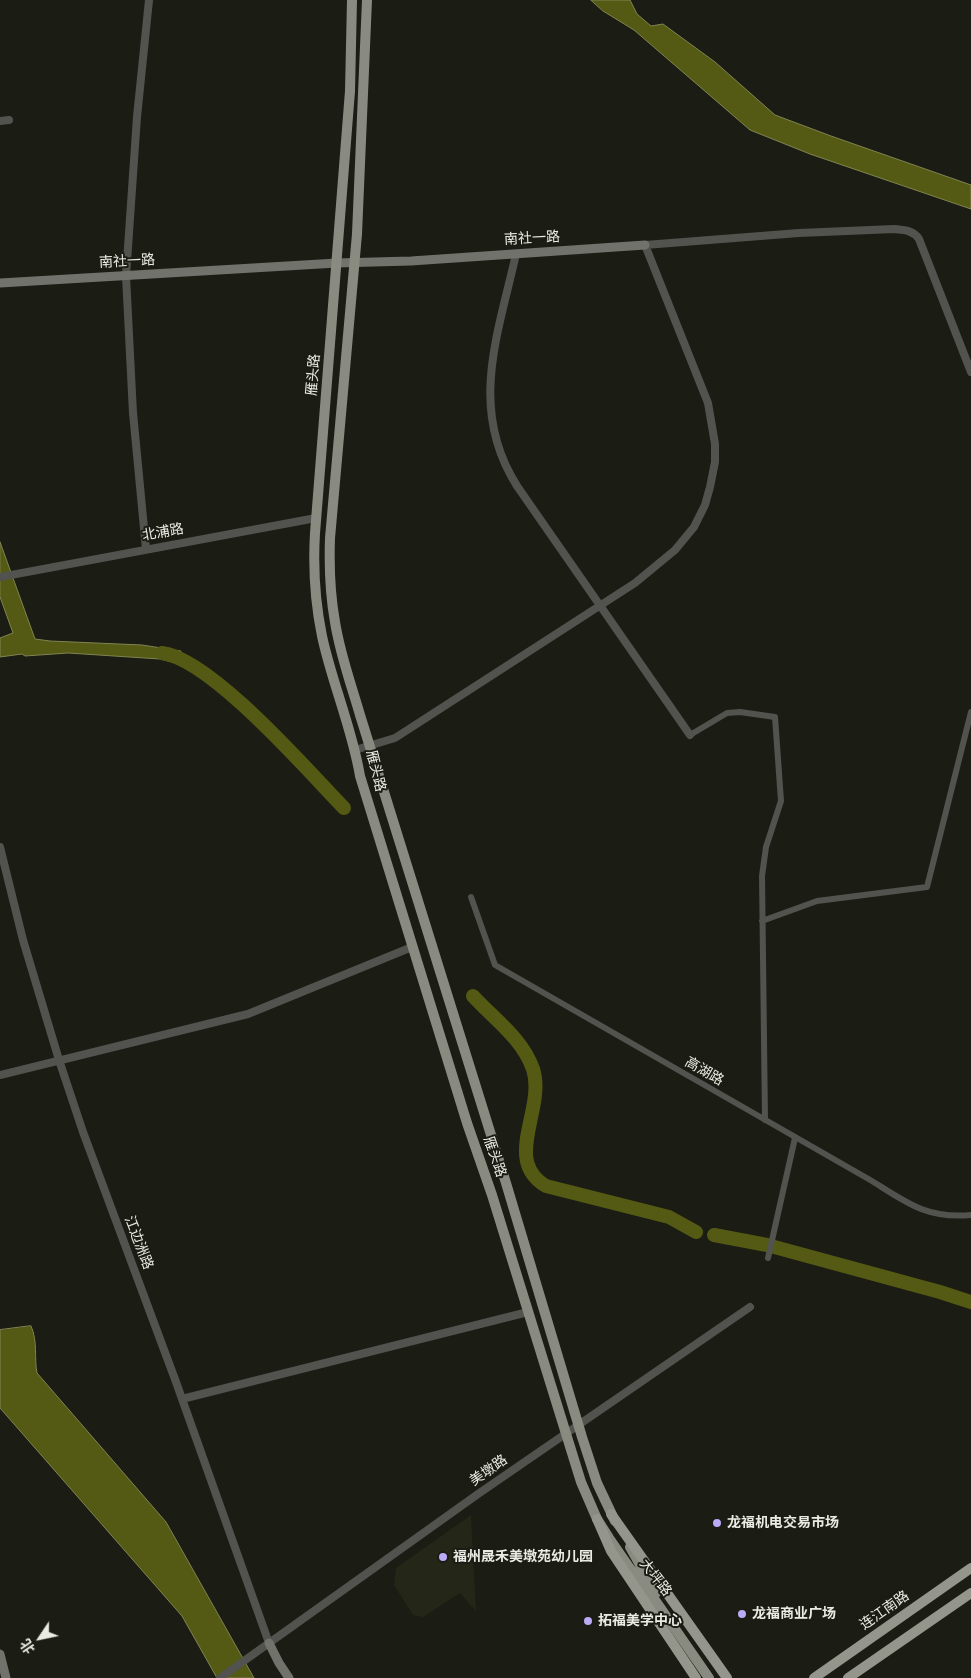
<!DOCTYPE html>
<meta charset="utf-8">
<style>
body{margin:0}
#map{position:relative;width:971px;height:1678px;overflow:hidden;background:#1b1c13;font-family:"Roboto Condensed","Noto Sans SC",sans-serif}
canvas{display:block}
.north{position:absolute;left:15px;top:1613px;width:50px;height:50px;-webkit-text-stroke:4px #1b1c13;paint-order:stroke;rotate:236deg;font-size:14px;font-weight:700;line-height:20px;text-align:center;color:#eaebe5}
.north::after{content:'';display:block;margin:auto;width:18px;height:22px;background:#eaebe5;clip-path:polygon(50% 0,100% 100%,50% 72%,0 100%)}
</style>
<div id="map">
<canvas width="971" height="1678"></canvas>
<div class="north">北</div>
</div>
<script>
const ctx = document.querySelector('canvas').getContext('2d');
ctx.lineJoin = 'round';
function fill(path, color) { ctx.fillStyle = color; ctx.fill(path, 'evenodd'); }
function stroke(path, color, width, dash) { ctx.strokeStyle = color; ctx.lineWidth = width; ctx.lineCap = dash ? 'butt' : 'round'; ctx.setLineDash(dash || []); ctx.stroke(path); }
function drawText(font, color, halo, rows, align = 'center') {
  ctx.font = font + ' "Roboto Condensed","Noto Sans SC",sans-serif'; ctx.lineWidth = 4; ctx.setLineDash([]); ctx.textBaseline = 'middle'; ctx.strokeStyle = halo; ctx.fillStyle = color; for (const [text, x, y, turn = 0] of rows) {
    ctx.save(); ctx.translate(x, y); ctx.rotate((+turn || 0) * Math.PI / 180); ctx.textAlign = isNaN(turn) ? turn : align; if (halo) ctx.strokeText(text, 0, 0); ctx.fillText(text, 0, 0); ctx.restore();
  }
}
const built = new Path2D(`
 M 471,1515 L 476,1611 L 460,1593 L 423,1617 L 413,1615 L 394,1585 L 396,1568 Z`);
const water = new Path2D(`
 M 591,0 L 630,0 L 637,14 L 651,26 L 663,24 L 715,62 L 775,115 L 831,136 L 971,185 L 971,209 L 810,154 L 750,130 L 634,30 L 603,11 Z
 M 0,542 L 35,639 L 50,641 L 142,645 L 181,651 L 179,664 L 160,659 L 68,653 L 25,656 L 22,654 L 0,657 L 0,638 L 13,633 L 0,597 Z
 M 31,1326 C 38,1341 34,1358 37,1373 L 166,1522 L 254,1678 L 217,1678 L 182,1616 L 0,1408 L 0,1330 Z`);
const river = new Path2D(`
 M 162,653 C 211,659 308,771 344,808
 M 473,996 C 494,1019 522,1038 533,1069 C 546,1109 502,1160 546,1186 L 669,1217 L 696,1232
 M 714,1235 L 767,1245 L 940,1292 L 971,1302`);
const minor = new Path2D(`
 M 690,735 L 727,713 L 740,712 L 775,717 L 781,801 L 766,847 L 762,876 L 765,1120
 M 471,897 L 495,965 L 872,1181 C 907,1203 927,1219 971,1215
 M 762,921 L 817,901 L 927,887 L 971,712
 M 768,1258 L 795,1138`);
const tertiary = new Path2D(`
 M 0,121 L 9,120
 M 516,254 C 498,335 468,409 517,486 L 690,735
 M 146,549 L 133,413 L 126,276 L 137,117 L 149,0
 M 0,577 L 316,518
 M 355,750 L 395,738 L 635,583 L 675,550 L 694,527 L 705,505 L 710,487 L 715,462 L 715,444 L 708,403 L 645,245 L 799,233 L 894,229 C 904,230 913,230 919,239 L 971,372
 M 0,847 L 23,940 L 59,1060 L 83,1132 L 176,1382 L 269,1643
 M 0,1075 L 248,1014 L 412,947
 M 182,1399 L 528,1312
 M 220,1678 L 478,1494 L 750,1307`);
const secondary = new Path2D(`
 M 0,283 L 337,263 L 411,261 L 645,245
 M 269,1643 L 279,1663 L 289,1678
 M 0,1654 L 6,1678`);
const primary = new Path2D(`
 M 352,0 L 350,91 L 315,533 C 313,567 315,602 322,636 C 332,683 352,728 360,776 L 467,1123 L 492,1195 L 581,1482 L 597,1519 L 609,1538 L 629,1567 L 655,1600 L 709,1678
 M 367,0 L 357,234 L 330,538 C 329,566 330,594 335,622 C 340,654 351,684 360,715 L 506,1183 L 582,1437 L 597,1483 L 615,1521
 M 630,1547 L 656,1593`);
const trunk = new Path2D(`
 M 611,1514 L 727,1678
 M 597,1519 L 611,1551 L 696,1678
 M 814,1678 L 971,1568
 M 848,1678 L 971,1593`);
const markers = [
 [717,1523,5,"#bbaaf6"],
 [443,1557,5,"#bbaaf6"],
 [742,1614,5,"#bbaaf6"],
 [588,1621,5,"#bbaaf6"]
];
const streetNames = [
 ["南社一路",532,239,-3],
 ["南社一路",127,262,-3],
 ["雁头路",314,375,-85],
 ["北浦路",163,533,-10],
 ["雁头路",375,771,76],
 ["高湖路",704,1072,30],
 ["雁头路",494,1157,71],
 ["江边洲路",138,1243,69],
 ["美墩路",489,1471,-35],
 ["大坪路",655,1578,52],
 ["连江南路",885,1611,-35]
];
const poiNames = [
 ["龙福机电交易市场",727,1523],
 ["福州晟禾美墩苑幼儿园",453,1557],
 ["龙福商业广场",752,1614],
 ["拓福美学中心",598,1621]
];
fill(built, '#242617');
fill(water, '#545913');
stroke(water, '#818552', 1);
stroke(river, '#545913', 14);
stroke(minor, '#52534e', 6);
stroke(tertiary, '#52534e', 8);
stroke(secondary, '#71726b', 9);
stroke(primary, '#898b81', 10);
stroke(trunk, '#94968b', 10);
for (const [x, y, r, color] of markers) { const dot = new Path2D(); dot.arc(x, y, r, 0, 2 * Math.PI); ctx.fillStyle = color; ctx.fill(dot); stroke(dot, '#1b1c13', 2); }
drawText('14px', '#eaebe5', '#1b1c13', streetNames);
drawText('bold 14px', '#eaebe5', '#1b1c13', poiNames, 'left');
</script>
